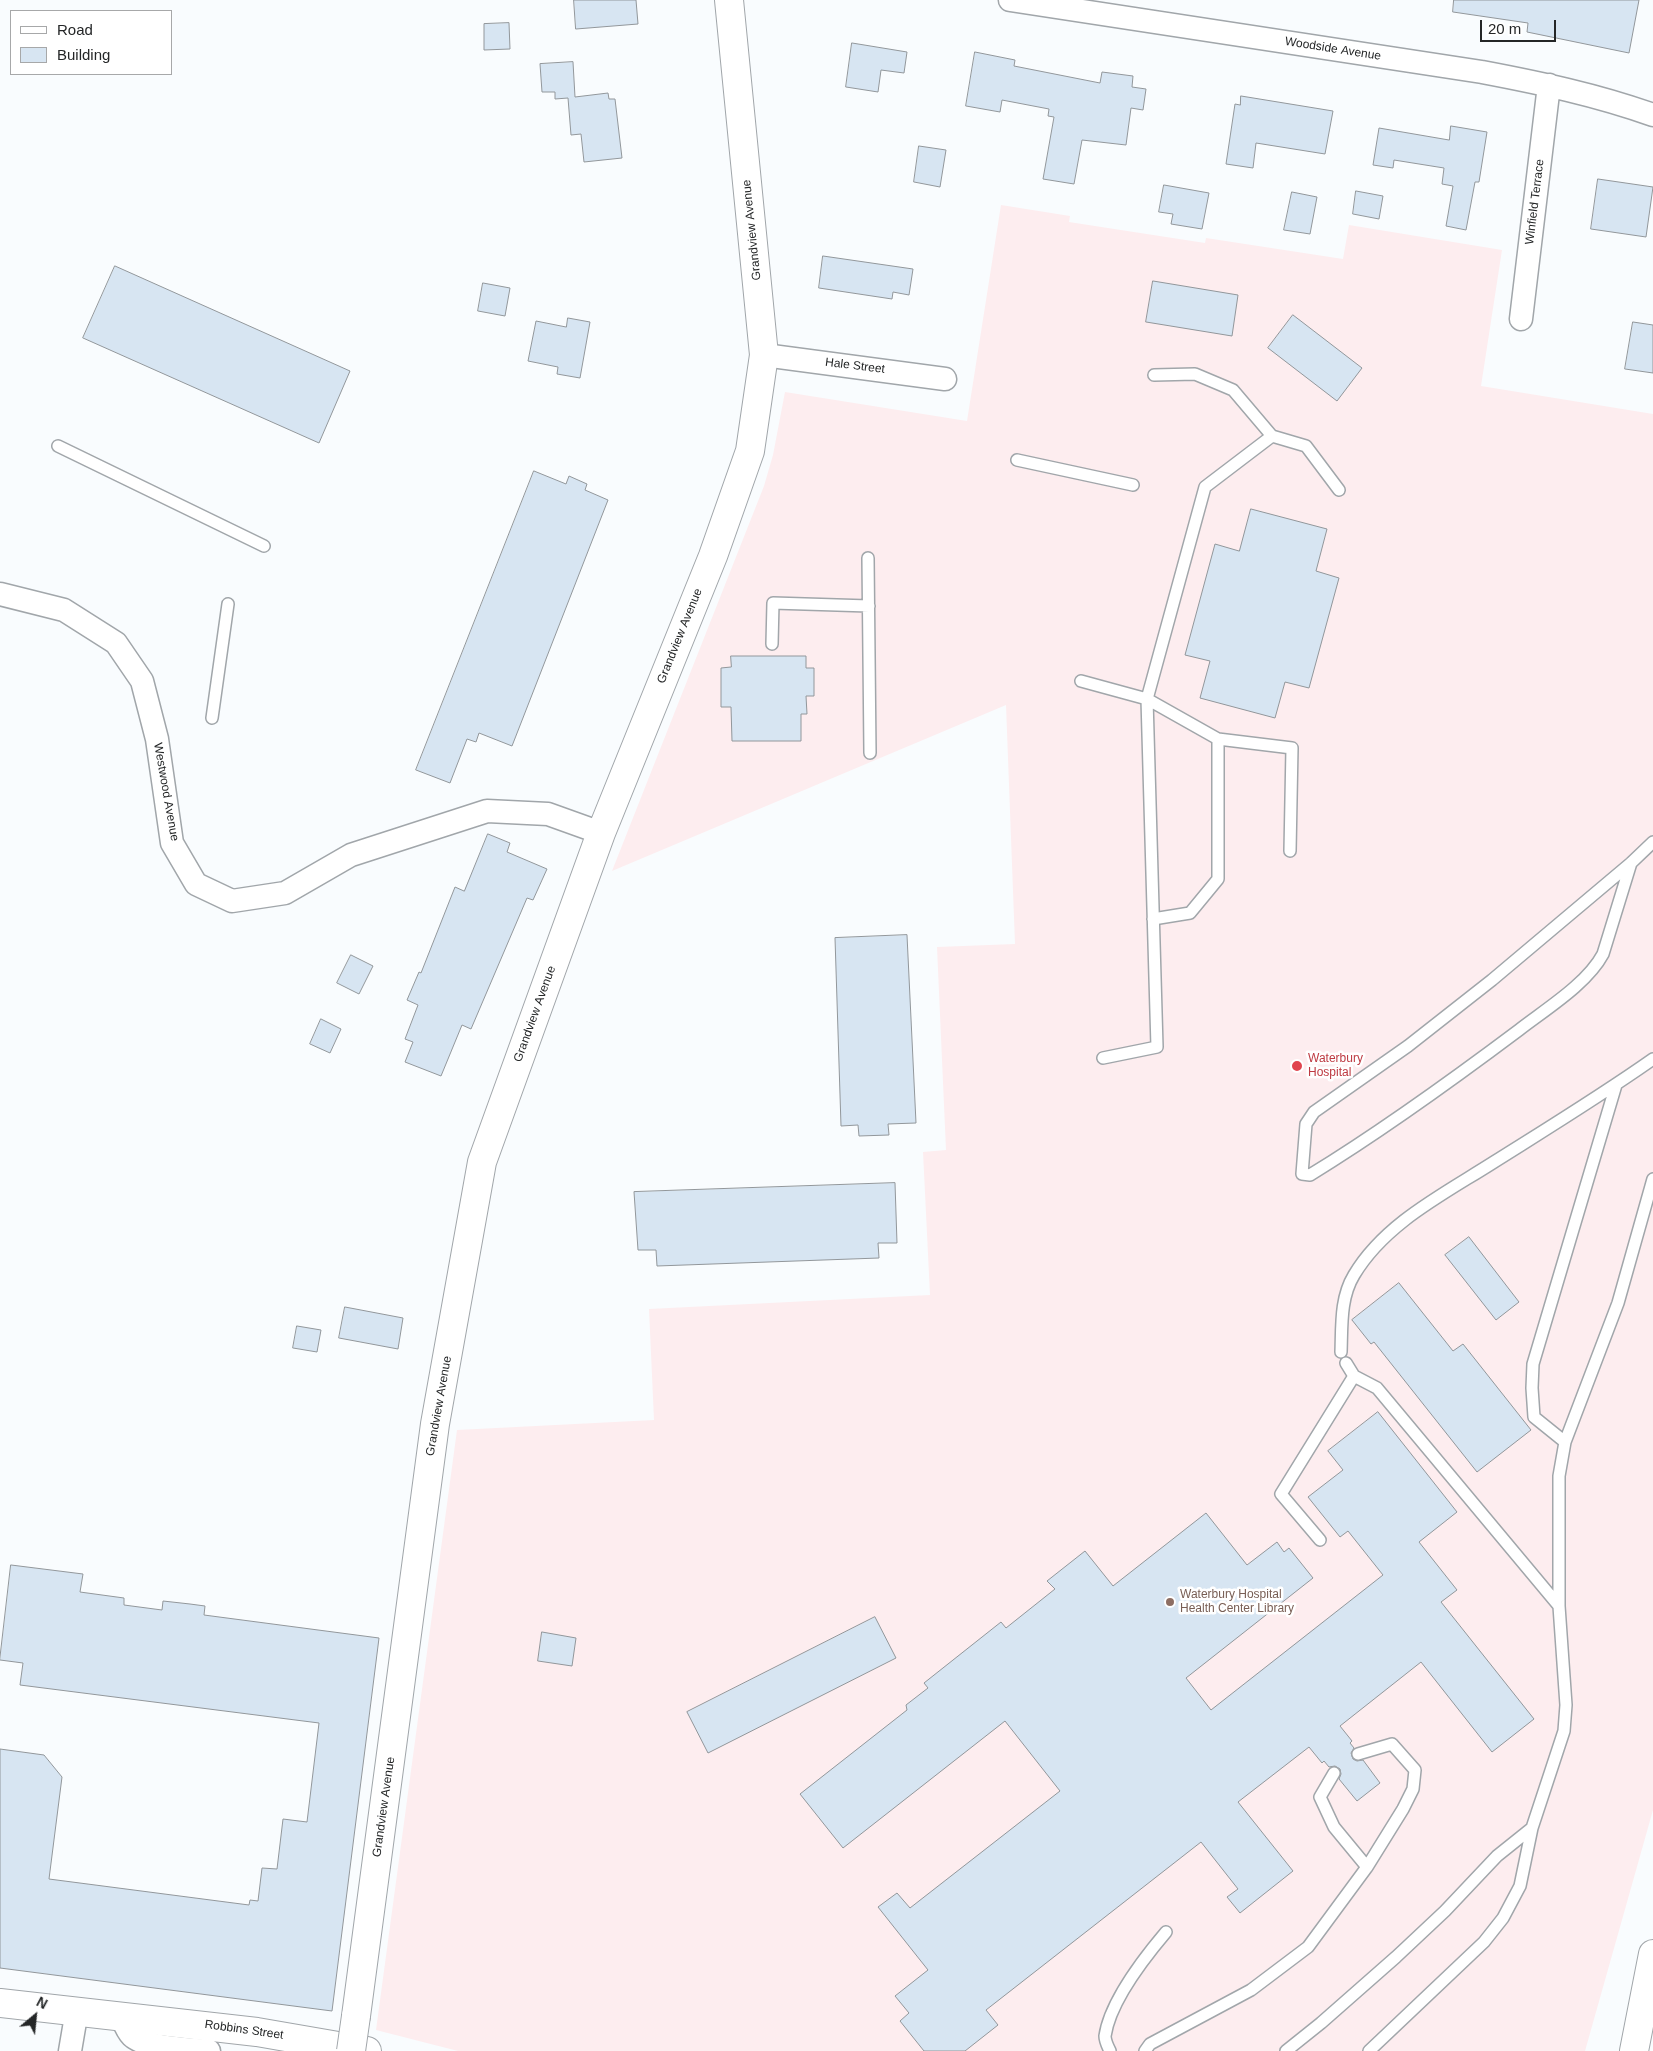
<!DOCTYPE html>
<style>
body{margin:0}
#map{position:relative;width:1653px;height:2051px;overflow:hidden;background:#f9fcfe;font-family:Helvetica,sans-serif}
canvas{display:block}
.legend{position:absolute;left:10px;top:10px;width:162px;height:65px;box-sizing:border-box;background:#fff;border:1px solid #a7a8a9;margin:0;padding:6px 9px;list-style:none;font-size:15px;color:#242627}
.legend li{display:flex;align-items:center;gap:10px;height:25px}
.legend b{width:25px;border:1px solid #a7a8a9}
.north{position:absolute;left:10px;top:1991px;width:50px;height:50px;-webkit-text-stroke:4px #fff;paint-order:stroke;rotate:28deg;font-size:14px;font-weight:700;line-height:20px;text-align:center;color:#242627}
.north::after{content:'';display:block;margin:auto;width:18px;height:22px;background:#242627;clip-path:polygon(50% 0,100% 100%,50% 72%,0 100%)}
.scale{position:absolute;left:1480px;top:20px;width:76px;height:22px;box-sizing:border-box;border:2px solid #242627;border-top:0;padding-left:6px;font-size:15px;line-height:18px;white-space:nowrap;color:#242627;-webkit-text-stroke:4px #fff;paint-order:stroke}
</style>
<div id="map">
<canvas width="1653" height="2051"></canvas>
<ul class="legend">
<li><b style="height:6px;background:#fff"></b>Road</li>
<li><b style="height:14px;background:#d7e5f2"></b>Building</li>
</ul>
<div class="north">N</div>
<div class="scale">20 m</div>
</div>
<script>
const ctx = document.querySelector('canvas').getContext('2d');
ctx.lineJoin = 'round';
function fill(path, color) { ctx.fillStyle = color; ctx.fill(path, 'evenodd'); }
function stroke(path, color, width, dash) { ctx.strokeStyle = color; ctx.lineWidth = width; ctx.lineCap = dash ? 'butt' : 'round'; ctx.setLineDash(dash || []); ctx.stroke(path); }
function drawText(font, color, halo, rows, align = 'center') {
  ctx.font = font + ' Helvetica,sans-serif'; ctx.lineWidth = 5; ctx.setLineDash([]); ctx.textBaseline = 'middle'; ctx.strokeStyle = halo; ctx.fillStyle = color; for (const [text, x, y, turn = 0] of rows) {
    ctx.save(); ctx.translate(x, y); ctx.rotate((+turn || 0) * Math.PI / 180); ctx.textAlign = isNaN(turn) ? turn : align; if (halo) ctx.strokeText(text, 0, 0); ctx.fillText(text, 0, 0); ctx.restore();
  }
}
const medical = new Path2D(`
 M 1001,205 L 1070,216 L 1069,222 L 1205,243 L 1206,238 L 1343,259 L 1349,225 L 1502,250 L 1481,386 L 1653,414 L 1653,1810 L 1585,2051 L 458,2051 L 376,2030 L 457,1430 L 654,1420 L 649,1309 L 930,1295 L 923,1152 L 946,1150 L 937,947 L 1015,944 L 1006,705 L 612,871 L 764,486 L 773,455 L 785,392 L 967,421 Z`);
const building = new Path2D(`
 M 574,0 L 636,0 L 638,24 L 576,29 Z
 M 1454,0 L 1639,0 L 1629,53 L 1527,32 L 1528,23 L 1453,12 Z
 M 509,23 L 510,49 L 484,50 L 484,24 Z
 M 852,43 L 907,52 L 904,73 L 881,70 L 878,92 L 846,87 Z
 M 975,52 L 1015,60 L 1014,66 L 1100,83 L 1102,72 L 1133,76 L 1132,87 L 1146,89 L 1143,110 L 1131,108 L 1126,145 L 1082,140 L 1074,184 L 1043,179 L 1054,117 L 1048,116 L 1049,109 L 1002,100 L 1000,112 L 966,106 Z
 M 573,62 L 575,97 L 608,93 L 609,99 L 615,99 L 622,158 L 584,162 L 581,134 L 571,135 L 568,98 L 555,99 L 555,92 L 542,92 L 540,64 Z
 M 1241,96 L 1333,111 L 1325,154 L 1256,143 L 1253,168 L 1226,164 L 1235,104 L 1240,105 Z
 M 1451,126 L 1487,132 L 1479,182 L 1475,182 L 1466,230 L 1446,226 L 1453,186 L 1442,184 L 1444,168 L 1394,160 L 1393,168 L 1373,165 L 1379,128 L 1449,140 Z
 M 919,146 L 946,150 L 940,187 L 914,182 Z
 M 1598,179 L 1653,187 L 1646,237 L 1591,229 Z
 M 1164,185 L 1209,193 L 1202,229 L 1171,224 L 1173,214 L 1159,212 Z
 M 1356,191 L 1383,196 L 1379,219 L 1353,214 Z
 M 1292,192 L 1317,197 L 1310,234 L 1284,230 Z
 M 823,256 L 913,269 L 909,295 L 893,292 L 892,299 L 819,288 Z
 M 115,266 L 350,371 L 319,443 L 83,338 Z
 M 1153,281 L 1238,295 L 1232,336 L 1146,322 Z
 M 483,283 L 510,288 L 505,316 L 478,311 Z
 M 1293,315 L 1362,368 L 1337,401 L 1268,348 Z
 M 568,318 L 590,322 L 580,378 L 557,374 L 558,367 L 528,361 L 536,321 L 566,327 Z
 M 1633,322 L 1653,325 L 1653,373 L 1625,369 Z
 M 534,471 L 566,484 L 569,476 L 587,484 L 585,490 L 608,500 L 512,746 L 479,733 L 476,742 L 467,739 L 450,783 L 416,770 Z
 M 1251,509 L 1327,529 L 1316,571 L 1339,578 L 1309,688 L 1285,682 L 1275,718 L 1200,698 L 1210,661 L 1185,655 L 1215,544 L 1239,551 Z
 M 731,656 L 806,656 L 806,668 L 814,668 L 814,696 L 806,696 L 807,714 L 801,714 L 801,741 L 732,741 L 731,707 L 721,707 L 721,668 L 731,667 Z
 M 488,834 L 510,843 L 507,852 L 547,869 L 533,900 L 527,898 L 471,1029 L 462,1025 L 441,1076 L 405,1062 L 413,1042 L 405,1039 L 418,1005 L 407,1000 L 419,972 L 421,973 L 455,887 L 464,891 Z
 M 907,935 L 916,1123 L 888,1124 L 889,1135 L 859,1136 L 858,1125 L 841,1126 L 835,938 Z
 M 351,955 L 373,966 L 359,994 L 337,983 Z
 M 321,1019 L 341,1029 L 330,1053 L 310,1044 Z
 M 895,1183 L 897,1243 L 878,1243 L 879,1258 L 657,1266 L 656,1250 L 638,1250 L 634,1192 Z
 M 1469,1237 L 1519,1302 L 1496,1320 L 1445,1255 Z
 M 1399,1283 L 1453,1351 L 1463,1344 L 1531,1430 L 1477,1472 L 1374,1342 L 1371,1344 L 1352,1320 Z
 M 345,1307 L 403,1318 L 398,1349 L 339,1338 Z
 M 297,1326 L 321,1330 L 317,1352 L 293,1348 Z
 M 1378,1412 L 1457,1512 L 1419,1542 L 1457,1590 L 1441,1602 L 1534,1719 L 1492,1752 L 1421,1662 L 1340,1726 L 1352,1741 L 1350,1743 L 1354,1748 L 1351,1753 L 1353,1759 L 1357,1761 L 1363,1760 L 1380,1783 L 1357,1801 L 1339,1779 L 1341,1774 L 1340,1769 L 1335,1766 L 1329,1767 L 1324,1761 L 1322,1763 L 1309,1747 L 1238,1802 L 1293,1871 L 1240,1913 L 1227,1897 L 1238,1889 L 1201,1842 L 986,2010 L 998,2025 L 965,2051 L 924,2051 L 900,2021 L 909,2013 L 895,1996 L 928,1970 L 878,1907 L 897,1893 L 910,1908 L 1060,1791 L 1005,1721 L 843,1848 L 800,1794 L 907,1710 L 906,1705 L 928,1688 L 924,1683 L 1001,1622 L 1006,1628 L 1055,1589 L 1047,1581 L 1085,1551 L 1113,1586 L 1206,1513 L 1247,1565 L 1277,1542 L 1284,1552 L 1289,1548 L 1313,1578 L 1186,1678 L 1211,1710 L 1383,1575 L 1348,1531 L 1340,1537 L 1308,1497 L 1343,1470 L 1328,1451 Z
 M 11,1565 L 83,1574 L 80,1592 L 124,1598 L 124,1605 L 162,1610 L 163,1601 L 190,1604 L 205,1606 L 204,1615 L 379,1638 L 332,2011 L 0,1968 L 0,1749 L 44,1755 L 62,1777 L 49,1879 L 249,1905 L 250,1900 L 258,1901 L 262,1868 L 277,1869 L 283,1819 L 307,1822 L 319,1723 L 20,1685 L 23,1663 L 0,1660 Z
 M 875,1617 L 896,1658 L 708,1753 L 687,1712 Z
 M 542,1632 L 576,1638 L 572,1666 L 538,1661 Z`);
const service = new Path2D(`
 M 1272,436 L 1306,446 L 1339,490
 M 58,446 L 264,546
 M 1017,460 L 1133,485
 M 868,558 L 870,753
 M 772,644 L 773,603 L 869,606
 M 1081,681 L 1147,699 L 1218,739 L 1292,748 L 1290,851
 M 212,718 L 228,604
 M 1631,863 L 1603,954 C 1587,984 1546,1009 1519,1030 C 1451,1081 1382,1131 1310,1175 L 1302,1174 L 1306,1124 L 1314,1112 L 1408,1046 L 1492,980 L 1631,863 L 1653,842
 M 1153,919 L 1190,913 L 1218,879 L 1218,739
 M 1103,1058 L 1157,1047 L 1147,699 L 1205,487 L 1272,436 L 1233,390 L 1195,374 L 1154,375
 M 1341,1352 C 1342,1326 1340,1298 1354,1275 C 1385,1223 1444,1194 1494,1162 C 1548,1128 1602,1095 1653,1059
 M 1354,1376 L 1377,1388 L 1559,1606
 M 1565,1442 L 1534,1417 L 1532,1388 L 1533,1364 L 1616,1085
 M 1320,1540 L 1281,1494 L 1354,1376 L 1346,1363
 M 1334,1773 L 1320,1797 L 1334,1827 L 1367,1867 L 1403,1809 L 1413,1789 L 1415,1770 L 1392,1744 L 1358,1754
 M 1532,1828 L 1564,1731 L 1566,1705 L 1559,1606 L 1559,1476 L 1565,1442 L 1618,1303 L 1653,1179
 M 1110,2051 C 1108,2047 1105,2041 1105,2036 C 1110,2002 1144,1958 1166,1932
 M 1145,2051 L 1150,2044 L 1251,1990 L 1308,1947 L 1367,1867
 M 1286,2051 L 1321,2023 L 1396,1957 L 1445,1911 L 1497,1856 L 1532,1828 L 1520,1886 L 1503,1918 L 1484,1942 L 1369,2051`);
const minor = new Path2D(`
 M 1010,0 L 1482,72 C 1540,83 1597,95 1653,115
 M 1521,319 L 1549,85
 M 764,355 L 945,379
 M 0,594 L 64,610 L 116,643 L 142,681 L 157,739 L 172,843 L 196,884 L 232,901 L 285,893 L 351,855 L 487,811 L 548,814 L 601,833
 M 121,2015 C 124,2022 126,2030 132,2036 C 144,2048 191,2049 209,2051
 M 70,2051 L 77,2010`);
const tertiary = new Path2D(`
 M 0,2003 L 257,2032 L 367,2051`);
const secondary = new Path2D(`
 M 356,2016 L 435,1424 L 482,1162 L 601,833 L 713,556 L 750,451 L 764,355 L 729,0
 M 1634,2051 L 1653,1954`);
const secondaryBridge = new Path2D(`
 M 351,2051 L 356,2016`);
const markers = [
 [1297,1066,6,"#e0444e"],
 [1170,1602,5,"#8d6e63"]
];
const streetNames = [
 ["Woodside Avenue",1333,49,9],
 ["Winfield Terrace",1535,202,-83],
 ["Grandview Avenue",752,230,-96],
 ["Hale Street",855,366,7],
 ["Grandview Avenue",680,636,-68],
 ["Westwood Avenue",166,792,80],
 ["Grandview Avenue",535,1014,-70],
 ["Grandview Avenue",439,1406,-80],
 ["Grandview Avenue",384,1807,-82],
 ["Robbins Street",244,2030,8]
];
const healthNames = [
 ["Waterbury",1308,1059],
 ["Hospital",1308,1073]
];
const educationNames = [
 ["Waterbury Hospital",1180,1595],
 ["Health Center Library",1180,1609]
];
fill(medical, '#fdedef');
fill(building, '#d7e5f2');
stroke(building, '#92979b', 1);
stroke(service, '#a1a6aa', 14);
stroke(minor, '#a1a6aa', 25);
stroke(tertiary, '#a1a6aa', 30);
stroke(secondary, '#a1a6aa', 30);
stroke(service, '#fff', 11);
stroke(minor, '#fff', 22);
stroke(tertiary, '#fff', 28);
stroke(secondary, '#fff', 28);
stroke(secondaryBridge, '#a1a6aa', 30, []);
stroke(secondaryBridge, '#fff', 28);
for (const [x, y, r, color] of markers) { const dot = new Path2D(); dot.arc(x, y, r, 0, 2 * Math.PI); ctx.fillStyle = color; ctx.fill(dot); stroke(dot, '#fff', 2); }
drawText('12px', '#242627', '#fff', streetNames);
drawText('12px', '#be3a42', '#fff', healthNames, 'left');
drawText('12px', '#785e54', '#fff', educationNames, 'left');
</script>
